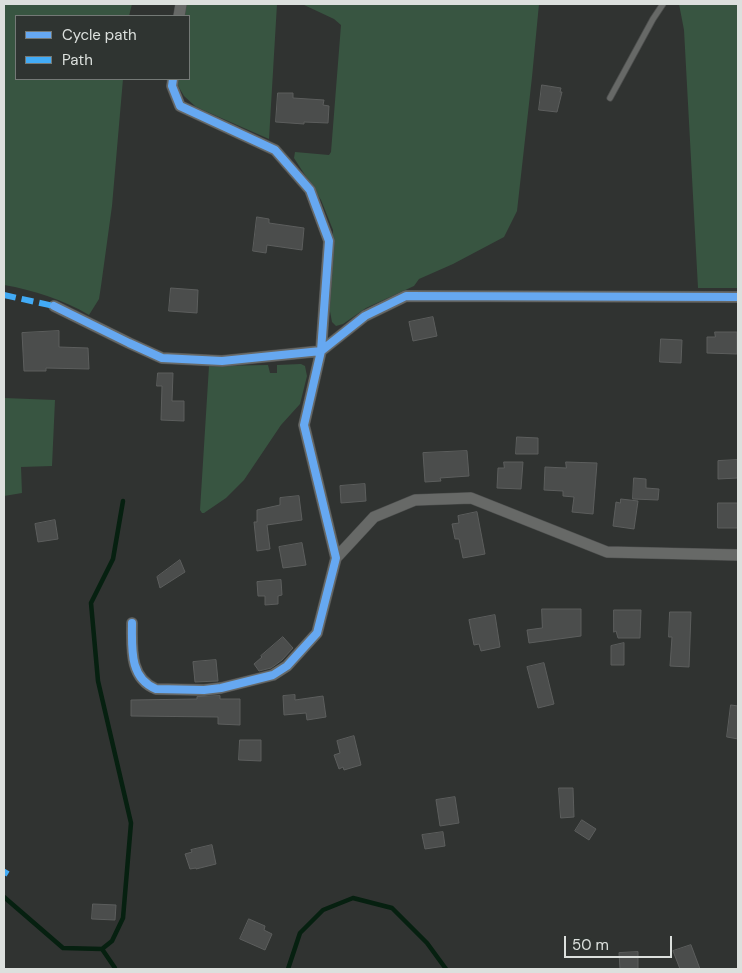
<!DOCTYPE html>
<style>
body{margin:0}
#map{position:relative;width:742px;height:973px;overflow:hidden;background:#303331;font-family:"DM Sans",sans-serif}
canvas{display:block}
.frame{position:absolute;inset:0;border:5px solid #dce0dd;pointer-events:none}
.legend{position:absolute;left:15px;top:15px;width:175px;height:65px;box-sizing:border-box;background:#2f3431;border:1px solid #747976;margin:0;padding:6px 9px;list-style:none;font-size:15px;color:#dce0dd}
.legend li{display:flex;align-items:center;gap:10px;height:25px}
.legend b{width:25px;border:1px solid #747976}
.scale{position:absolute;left:564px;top:936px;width:108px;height:22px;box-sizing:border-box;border:2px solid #dce0dd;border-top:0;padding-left:6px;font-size:15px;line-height:18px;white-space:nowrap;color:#dce0dd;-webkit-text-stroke:4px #2f3431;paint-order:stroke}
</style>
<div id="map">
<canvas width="742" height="973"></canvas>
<div class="frame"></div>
<ul class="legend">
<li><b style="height:6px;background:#66a8f1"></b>Cycle path</li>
<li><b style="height:6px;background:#42abf6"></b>Path</li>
</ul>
<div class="scale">50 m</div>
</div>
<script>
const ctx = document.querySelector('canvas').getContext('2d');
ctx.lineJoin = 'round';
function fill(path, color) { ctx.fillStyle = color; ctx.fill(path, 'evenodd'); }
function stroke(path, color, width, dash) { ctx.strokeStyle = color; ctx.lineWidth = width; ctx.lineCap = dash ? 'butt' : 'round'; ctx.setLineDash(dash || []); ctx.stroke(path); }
const green = new Path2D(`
 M 4,4 L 132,4 L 129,16 L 16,16 L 16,79 L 123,79 L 112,206 L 101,286 L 99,299 L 89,315 C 64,300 33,290 4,285 Z
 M 183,4 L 277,4 L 269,139 L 196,107 L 184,96 L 177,84 L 177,79 L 189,79 L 189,16 L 182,16 Z
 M 302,4 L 539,4 L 532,77 L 517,211 L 504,237 L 453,264 L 419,279 L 414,286 L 366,308 L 343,324 L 336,326 L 332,322 L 329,306 L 333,230 L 321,200 L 294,158 L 295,152 L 329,155 L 331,152 L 341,25 L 334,19 Z
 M 679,4 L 738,4 L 738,288 L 698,288 L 684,30 Z
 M 301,364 L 305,366 L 307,376 L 300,404 L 281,425 L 244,480 L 226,498 L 204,513 L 202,513 L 200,510 L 209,366 L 268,365 L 270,373 L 277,373 L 277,365 Z
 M 4,398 L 55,400 L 52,466 L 21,467 L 22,493 L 4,496 Z`);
const stream = new Path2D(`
 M 4,897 L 63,948 L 102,949 L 115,968
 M 102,949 L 112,941 L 123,918 L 131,823 L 98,681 L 91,603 L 113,559 L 123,501
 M 288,969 L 300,933 L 323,910 L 353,898 L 392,908 L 427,943 L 446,969`);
const building = new Path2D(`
 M 542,85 L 561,88 L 560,92 L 562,92 L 557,112 L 539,110 Z
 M 278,93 L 293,93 L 293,98 L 324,100 L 323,105 L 329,106 L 328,123 L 304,122 L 304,124 L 276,122 Z
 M 257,217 L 269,219 L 269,223 L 304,228 L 302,250 L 267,245 L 266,253 L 253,251 Z
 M 171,288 L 198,290 L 197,313 L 169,311 Z
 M 433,317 L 437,336 L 413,341 L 409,322 Z
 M 59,331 L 59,347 L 88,348 L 89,369 L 46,368 L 46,371 L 24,371 L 22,333 Z
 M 715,332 L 737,332 L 737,354 L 707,353 L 707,337 L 715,337 Z
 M 661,339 L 682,340 L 681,363 L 660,362 Z
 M 158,373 L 173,373 L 172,401 L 184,401 L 184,421 L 161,420 L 162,386 L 157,386 Z
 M 517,437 L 538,438 L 538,454 L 516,454 Z
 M 467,451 L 469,476 L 440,478 L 441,481 L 425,482 L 423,453 Z
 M 738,460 L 738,478 L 718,479 L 718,461 Z
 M 504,462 L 523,462 L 521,489 L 497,488 L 498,468 L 504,468 Z
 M 566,462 L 597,463 L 593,514 L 572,512 L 574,497 L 563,496 L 563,491 L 544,490 L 545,467 L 566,468 Z
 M 634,478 L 646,479 L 646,488 L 659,489 L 658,500 L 633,499 Z
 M 365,484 L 366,501 L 341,503 L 340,486 Z
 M 299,496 L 302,520 L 267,525 L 270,549 L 257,551 L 254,522 L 257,522 L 257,510 L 280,505 L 280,498 Z
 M 621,499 L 638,501 L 634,529 L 613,526 L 616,502 L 620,503 Z
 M 718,503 L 738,503 L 738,528 L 718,528 Z
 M 477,512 L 485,554 L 463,558 L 459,539 L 455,539 L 452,524 L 459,523 L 458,516 Z
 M 55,520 L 58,539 L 38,542 L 35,524 Z
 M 302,543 L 306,565 L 283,568 L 279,547 Z
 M 180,560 L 185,572 L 160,588 L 157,577 Z
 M 281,580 L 282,595 L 278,596 L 278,604 L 265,605 L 265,596 L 258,596 L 257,582 Z
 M 542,609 L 581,609 L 581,636 L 529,643 L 527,630 L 542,628 Z
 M 614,610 L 641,610 L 640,638 L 618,638 L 616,631 L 614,632 Z
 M 670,612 L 691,612 L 689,667 L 670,666 L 672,637 L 669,637 Z
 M 495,615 L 500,647 L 481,651 L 479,644 L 474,645 L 469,620 Z
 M 283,637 L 293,648 L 282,660 L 271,668 L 259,671 L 254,664 L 262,657 L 261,656 Z
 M 624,643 L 624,665 L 611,665 L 611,646 Z
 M 216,660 L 218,681 L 195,682 L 193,662 Z
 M 544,663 L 554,704 L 538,708 L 527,667 Z
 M 295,695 L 295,700 L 323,696 L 326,717 L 307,720 L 306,713 L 284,715 L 283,696 Z
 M 220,696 L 220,699 L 240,699 L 240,725 L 218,724 L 218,717 L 131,716 L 131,700 L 197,699 L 197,697 Z
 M 731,705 L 738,706 L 738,739 L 727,737 Z
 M 354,736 L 361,765 L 344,770 L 343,767 L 339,769 L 334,755 L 340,753 L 337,741 Z
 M 240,740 L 261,740 L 261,761 L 239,760 Z
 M 559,788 L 573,788 L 574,817 L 561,818 Z
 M 455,797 L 459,823 L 440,826 L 436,800 Z
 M 582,820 L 596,829 L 589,840 L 575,831 Z
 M 443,832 L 445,846 L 425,849 L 422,835 Z
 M 212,845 L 216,864 L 196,869 L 196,868 L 190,869 L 185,854 L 192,852 L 191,850 Z
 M 93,904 L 116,905 L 115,920 L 92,919 Z
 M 249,919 L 265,926 L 264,930 L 272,934 L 265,950 L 240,939 Z
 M 691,945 L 700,969 L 680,969 L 673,951 Z
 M 638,952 L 638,969 L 620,969 L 619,953 Z`);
const lane = new Path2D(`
 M 610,98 L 653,19 L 663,4`);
const street = new Path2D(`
 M 179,16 L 181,4
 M 173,79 L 172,86 L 180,106 L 275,150 L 310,190 L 329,241 L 321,351 L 365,316 L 406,296 L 738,297
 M 54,306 L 129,343 L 162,358 L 222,361 L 321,351 L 304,425 L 336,558 L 317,633 L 287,666 L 273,675 L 221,688 L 204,690 L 156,689 C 129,678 132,648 132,623
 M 336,558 L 374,517 L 415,500 L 471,498 L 607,552 L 738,555`);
const quiet = new Path2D(`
 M 4,295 L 54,306
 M 4,875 L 7,870`);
const cycleway = new Path2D(`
 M 173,79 L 172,86 L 180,106 L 275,150 L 310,190 L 329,241 L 321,351 L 365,316 L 406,296 L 738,297
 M 54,306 L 129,343 L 162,358 L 222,361 L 321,351 L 304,425 L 336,558 L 317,633 L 287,666 L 273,675 L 221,688 L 204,690 L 156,689 C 129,678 132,648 132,623`);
fill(green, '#385541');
stroke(stream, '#062010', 4.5);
fill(building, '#4b4d4c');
stroke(building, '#5c5e5d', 1);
stroke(lane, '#4c4e4d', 7);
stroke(street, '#4c4e4d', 12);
stroke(lane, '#676967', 5.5);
stroke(street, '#676967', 11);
stroke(quiet, '#42abf6', 6, [12, 6]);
stroke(cycleway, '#66a8f1', 8);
</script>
